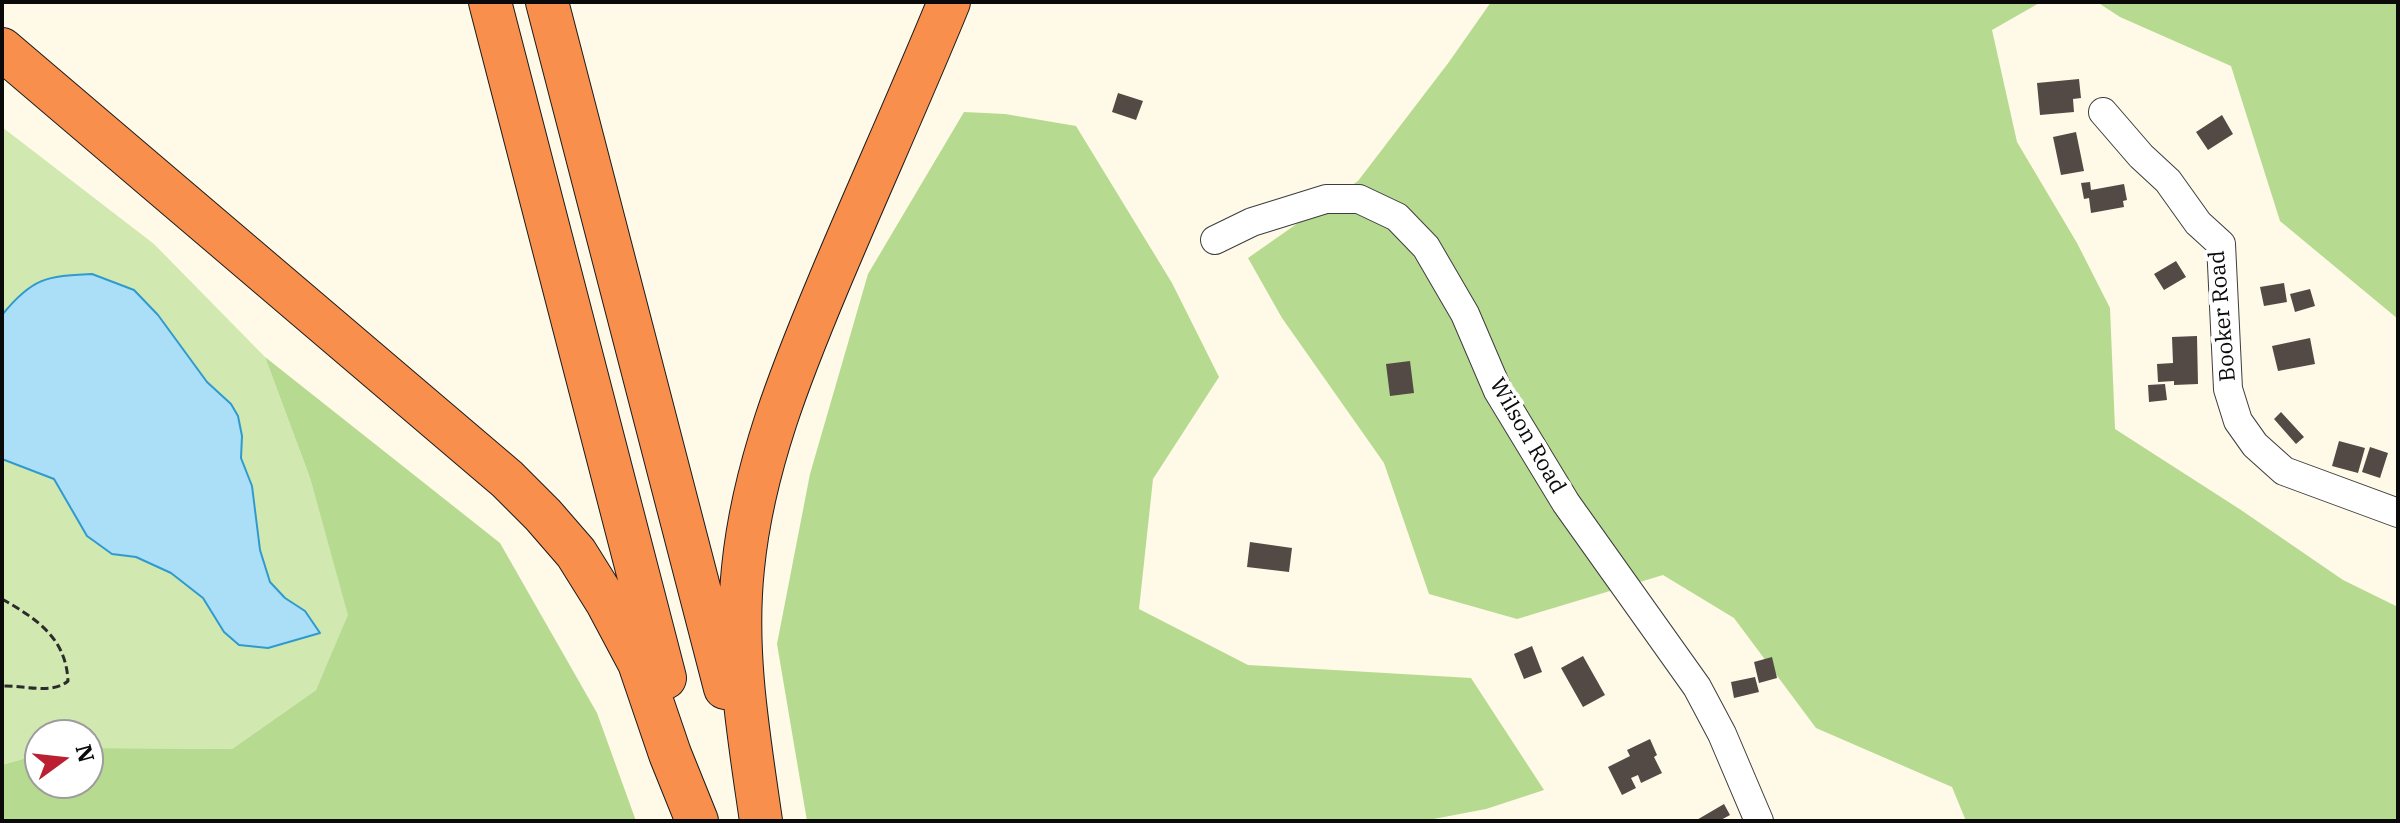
<!DOCTYPE html>
<style>
body{margin:0}
#map{position:relative;width:2400px;height:823px;overflow:hidden;background:#fff9e7;font-family:"IBM Plex Serif",serif}
canvas{display:block}
.frame{position:absolute;inset:0;border:4px solid #0a0a0a;pointer-events:none}
.north{position:absolute;left:24px;top:719px;width:80px;height:80px;box-sizing:border-box;background:#fff;border:2px solid #9d9d9d;border-radius:50%;rotate:75deg;font-size:22px;font-weight:700;line-height:32px;text-align:center;color:#0a0a0a}
.north::after{content:'';display:block;margin:auto;width:28px;height:36px;background:#bb2032;clip-path:polygon(50% 0,100% 100%,50% 72%,0 100%)}
</style>
<div id="map">
<canvas width="2400" height="823"></canvas>
<div class="frame"></div>
<div class="north">N</div>
</div>
<script>
const ctx = document.querySelector('canvas').getContext('2d');
ctx.lineJoin = 'round';
function fill(path, color) { ctx.fillStyle = color; ctx.fill(path, 'evenodd'); }
function stroke(path, color, width, dash) { ctx.strokeStyle = color; ctx.lineWidth = width; ctx.lineCap = dash ? 'butt' : 'round'; ctx.setLineDash(dash || []); ctx.stroke(path); }
function drawText(font, color, halo, rows, align = 'center') {
  ctx.font = font + ' "IBM Plex Serif",serif'; ctx.lineWidth = 8; ctx.setLineDash([]); ctx.textBaseline = 'middle'; ctx.strokeStyle = halo; ctx.fillStyle = color; for (const [text, x, y, turn = 0] of rows) {
    ctx.save(); ctx.translate(x, y); ctx.rotate((+turn || 0) * Math.PI / 180); ctx.textAlign = isNaN(turn) ? turn : align; if (halo) ctx.strokeText(text, 0, 0); ctx.fillText(text, 0, 0); ctx.restore();
  }
}
const green = new Path2D(`
 M 2,127 L 154,244 L 265,357 L 310,478 L 349,616 L 316,690 L 232,749 L 88,748 L 88,735 L 40,735 L 40,754 L 2,765 Z`);
const forest = new Path2D(`
 M 1491,2 L 2041,2 L 1992,30 L 2017,142 L 2077,243 L 2110,308 L 2115,429 L 2241,510 L 2343,580 L 2398,607 L 2398,821 L 1966,821 L 1952,787 L 1816,728 L 1734,618 L 1663,575 L 1517,619 L 1429,594 L 1384,463 L 1282,318 L 1248,258 L 1358,181 L 1449,62 Z
 M 2097,2 L 2398,2 L 2398,319 L 2280,221 L 2231,66 L 2120,17 Z
 M 964,112 L 1005,114 L 1076,126 L 1172,283 L 1219,377 L 1153,479 L 1139,609 L 1248,665 L 1471,678 L 1544,790 L 1486,809 L 1423,821 L 807,821 L 777,644 L 810,474 L 868,274 Z
 M 265,357 L 500,543 L 597,713 L 636,821 L 2,821 L 2,765 L 40,754 L 40,783 L 88,783 L 88,748 L 232,749 L 316,690 L 348,615 L 310,478 Z`);
const water = new Path2D(`
 M 92,274 L 134,290 L 158,315 L 207,382 L 231,404 L 238,416 L 242,436 L 241,458 L 252,486 L 260,550 L 270,582 L 285,598 L 305,611 L 320,633 L 268,648 L 239,645 L 224,632 L 203,598 L 171,573 L 136,557 L 112,554 L 87,536 L 54,479 L 2,459 L 2,315 C 32,278 46,276 92,274 Z`);
const building = new Path2D(`
 M 2079,79 L 2081,98 L 2073,99 L 2074,112 L 2040,115 L 2037,83 Z
 M 1118,93 L 1143,101 L 1136,120 L 1112,112 Z
 M 2222,115 L 2233,134 L 2208,150 L 2196,132 Z
 M 2076,132 L 2084,171 L 2061,175 L 2053,137 Z
 M 2090,182 L 2091,190 L 2124,184 L 2127,200 L 2123,201 L 2124,207 L 2091,213 L 2089,198 L 2084,199 L 2081,183 Z
 M 2176,261 L 2186,277 L 2164,290 L 2154,274 Z
 M 2284,283 L 2287,302 L 2264,306 L 2260,287 Z
 M 2310,289 L 2315,306 L 2295,312 L 2290,294 Z
 M 2197,336 L 2198,384 L 2174,385 L 2174,381 L 2158,382 L 2157,364 L 2173,363 L 2172,337 Z
 M 2310,338 L 2315,364 L 2278,371 L 2272,346 Z
 M 1410,361 L 1414,393 L 1390,396 L 1386,364 Z
 M 2165,384 L 2167,400 L 2149,402 L 2148,385 Z
 M 2281,412 L 2304,437 L 2296,444 L 2274,419 Z
 M 2339,441 L 2365,448 L 2358,473 L 2332,466 Z
 M 2370,447 L 2388,453 L 2380,478 L 2362,472 Z
 M 1250,542 L 1292,548 L 1289,572 L 1247,567 Z
 M 1532,646 L 1542,672 L 1524,679 L 1514,654 Z
 M 1583,656 L 1605,695 L 1583,707 L 1561,668 Z
 M 1772,657 L 1777,678 L 1759,683 L 1754,662 Z
 M 1755,677 L 1759,692 L 1734,698 L 1731,682 Z
 M 1650,739 L 1657,755 L 1654,757 L 1662,773 L 1641,783 L 1638,775 L 1631,778 L 1636,788 L 1622,795 L 1608,767 L 1630,756 L 1627,750 Z
 M 1724,804 L 1730,815 L 1719,821 L 1695,821 Z`);
const path = new Path2D(`
 M 2,599 C 37,619 66,638 68,681 C 52,695 23,685 2,686`);
const minor = new Path2D(`
 M 2103,112 L 2141,156 L 2168,181 L 2198,223 L 2221,244 L 2228,389 L 2238,421 L 2255,445 L 2284,471 L 2398,513
 M 1215,240 L 1252,222 L 1326,199 L 1359,199 L 1397,217 L 1426,247 L 1465,314 L 1498,391 L 1566,503 L 1697,687 L 1722,734 L 1759,821`);
const highway = new Path2D(`
 M 490,2 L 665,678
 M 547,2 L 725,688
 M 2,49 L 507,479 L 543,515 L 576,553 L 606,601 L 639,663 L 670,754 L 697,821
 M 761,821 C 749,737 734,653 743,568 C 753,467 791,373 830,280 C 869,187 911,95 949,2`);
const streetNames = [
 ["Booker Road",2223,316,-95],
 ["Wilson Road",1527,436,60]
];
fill(green, '#d1e9b1');
fill(forest, '#b6da90');
fill(water, '#aadff7');
stroke(water, '#309acf', 2);
fill(building, '#534a46');
stroke(minor, '#3d3d3d', 30);
stroke(highway, '#1b1b1b', 44);
stroke(path, '#2c2c2c', 3, [8, 4]);
stroke(minor, '#fff', 28);
stroke(highway, '#f88f4c', 42);
drawText('22px', '#0a0a0a', '#fff', streetNames);
</script>
